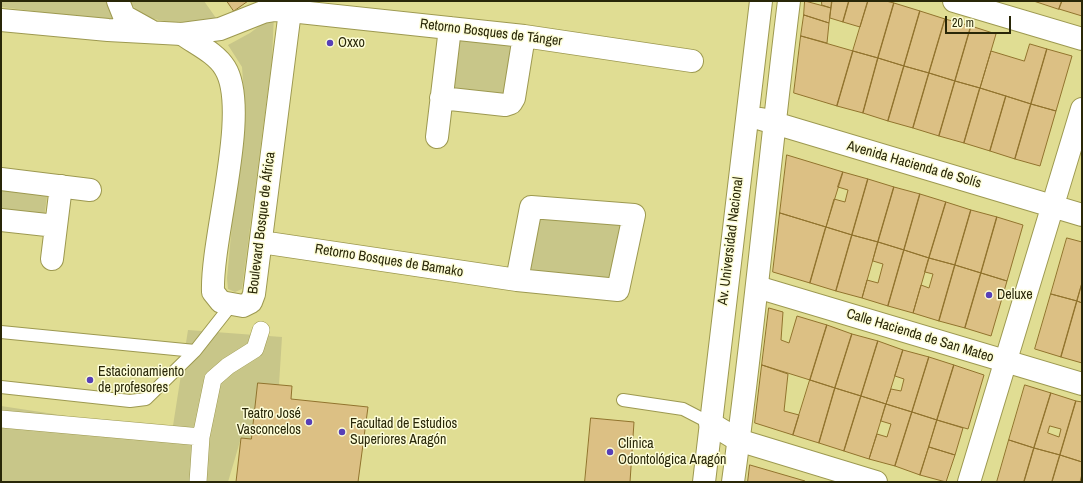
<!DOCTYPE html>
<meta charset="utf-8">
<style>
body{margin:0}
#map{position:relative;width:1083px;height:483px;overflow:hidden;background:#e0dd93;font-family:"Archivo Narrow",sans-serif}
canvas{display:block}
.frame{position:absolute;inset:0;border:2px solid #292708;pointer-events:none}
.scale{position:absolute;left:945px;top:16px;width:66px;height:18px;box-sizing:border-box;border:2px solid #292708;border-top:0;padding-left:5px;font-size:12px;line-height:14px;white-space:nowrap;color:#292708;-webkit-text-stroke:3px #fdfdd8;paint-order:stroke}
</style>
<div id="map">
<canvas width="1083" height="483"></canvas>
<div class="frame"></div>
<div class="scale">20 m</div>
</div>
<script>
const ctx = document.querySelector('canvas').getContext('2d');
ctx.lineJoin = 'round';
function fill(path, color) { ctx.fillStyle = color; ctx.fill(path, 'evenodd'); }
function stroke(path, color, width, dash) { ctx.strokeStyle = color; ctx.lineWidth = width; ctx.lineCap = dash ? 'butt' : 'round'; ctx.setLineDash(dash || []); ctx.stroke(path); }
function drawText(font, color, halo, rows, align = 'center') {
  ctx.font = font + ' "Archivo Narrow",sans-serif'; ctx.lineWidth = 3; ctx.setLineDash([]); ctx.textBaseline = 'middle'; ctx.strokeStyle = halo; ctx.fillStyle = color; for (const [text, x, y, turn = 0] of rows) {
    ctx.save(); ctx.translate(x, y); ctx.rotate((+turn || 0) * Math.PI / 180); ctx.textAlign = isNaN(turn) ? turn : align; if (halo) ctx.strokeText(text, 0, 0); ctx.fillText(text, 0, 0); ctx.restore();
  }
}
const green = new Path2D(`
 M 1,1 L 109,1 L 120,22 L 1,7 Z
 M 129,1 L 204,1 L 216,18 C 188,22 147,29 129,1 Z
 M 274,15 L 272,59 L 242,289 L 235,292 L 228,289 L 227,278 L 244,95 L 242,67 L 228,45 L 250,33 Z
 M 461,37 L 519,46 L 508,100 L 450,93 Z
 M 1,183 L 48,189 L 44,219 L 1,214 Z
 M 540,217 L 623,224 L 613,278 L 529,270 Z
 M 188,330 L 282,337 L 279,385 L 251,439 L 241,438 L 228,482 L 1,482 L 1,406 L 172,432 Z`);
const building = new Path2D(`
 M 227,1 L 248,1 L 234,11 Z
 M 805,1 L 831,8 L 829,23 L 804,15 Z
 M 822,1 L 832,1 L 831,8 L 822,5 Z
 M 832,1 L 849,1 L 843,22 L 830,18 Z
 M 849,1 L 868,1 L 860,27 L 843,22 Z
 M 868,1 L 886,1 L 894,3 L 878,58 L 853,51 Z
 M 1034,1 L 1062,1 L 1059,9 Z
 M 1062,1 L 1082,1 L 1082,16 L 1059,9 Z
 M 894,3 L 920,11 L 904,66 L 878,58 Z
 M 920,11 L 945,19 L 929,73 L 904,66 Z
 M 804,15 L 829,23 L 827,43 L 801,36 Z
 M 945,19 L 971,26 L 955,81 L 929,73 Z
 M 971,26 L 996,34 L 980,88 L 955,81 Z
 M 801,36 L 853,51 L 837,106 L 794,93 Z
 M 1030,44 L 1047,49 L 1031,104 L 980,88 L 991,51 L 1024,61 Z
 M 1047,49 L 1072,56 L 1056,111 L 1031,104 Z
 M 853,51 L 878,58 L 863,113 L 837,106 Z
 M 878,58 L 904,66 L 888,121 L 863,113 Z
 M 904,66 L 929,73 L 913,128 L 888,121 Z
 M 929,73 L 955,81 L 939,136 L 913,128 Z
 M 955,81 L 980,88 L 964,143 L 939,136 Z
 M 980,88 L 1006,96 L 990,151 L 964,143 Z
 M 1006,96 L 1031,104 L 1015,159 L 990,151 Z
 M 1031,104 L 1056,111 L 1040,166 L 1015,159 Z
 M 787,155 L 843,172 L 826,227 L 780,213 Z
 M 843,172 L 868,179 L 852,235 L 826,227 L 834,199 L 845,202 L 848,190 L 838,187 Z
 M 868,179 L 894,187 L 878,242 L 852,235 Z
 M 894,187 L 920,194 L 904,250 L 878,242 Z
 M 920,194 L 946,202 L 929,258 L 904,250 Z
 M 946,202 L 971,210 L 955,265 L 929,258 Z
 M 971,210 L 997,217 L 981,273 L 955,265 Z
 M 780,213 L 826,227 L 810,283 L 773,272 Z
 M 997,217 L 1023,225 L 1007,281 L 981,273 Z
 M 826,227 L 852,235 L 836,291 L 810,283 Z
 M 852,235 L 878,242 L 862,298 L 836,291 Z
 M 1067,238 L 1082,242 L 1082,283 L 1077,301 L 1051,294 Z
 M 878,242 L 904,250 L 888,306 L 862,298 L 867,280 L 878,283 L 883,264 L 873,261 Z
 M 904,250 L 929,258 L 913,313 L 888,306 Z
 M 929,258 L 955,265 L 939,321 L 913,313 L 921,285 L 929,288 L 933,274 L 925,272 Z
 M 955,265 L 981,273 L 965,328 L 939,321 Z
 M 981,273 L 1007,281 L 991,336 L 965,328 Z
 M 1082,283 L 1082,303 L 1077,301 Z
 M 1051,294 L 1077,301 L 1061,357 L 1035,349 Z
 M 1077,301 L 1082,303 L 1082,363 L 1061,357 Z
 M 769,308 L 783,312 L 781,340 L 789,343 L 797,316 L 827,325 L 810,380 L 762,365 Z
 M 827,325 L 852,334 L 835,388 L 810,380 Z
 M 852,334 L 878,341 L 861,396 L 835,388 Z
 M 878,341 L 903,350 L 886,404 L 861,396 Z
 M 903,350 L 929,357 L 912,412 L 886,404 L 891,389 L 901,391 L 904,379 L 895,376 Z
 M 929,357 L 954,365 L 937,420 L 912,412 Z
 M 762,365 L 788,374 L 784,411 L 799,415 L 793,435 L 755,423 Z
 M 954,365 L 984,375 L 968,429 L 937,420 Z
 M 810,380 L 835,388 L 819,443 L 793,435 Z
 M 258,383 L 292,386 L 291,399 L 368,407 L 358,482 L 236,482 L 241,438 L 251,439 Z
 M 1025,385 L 1051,393 L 1034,448 L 1009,440 Z
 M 835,388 L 861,396 L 844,451 L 819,443 Z
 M 1051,393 L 1076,401 L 1060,455 L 1034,448 ZM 1050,426 L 1061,429 L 1059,437 L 1048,433 Z
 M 861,396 L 886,404 L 869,459 L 844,451 Z
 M 1076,401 L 1082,402 L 1082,462 L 1060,455 Z
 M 886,404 L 912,412 L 895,466 L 869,459 L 877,434 L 887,437 L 891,424 L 881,421 Z
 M 912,412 L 937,420 L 920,475 L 895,466 Z
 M 591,418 L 634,422 L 630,482 L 585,482 Z
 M 937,420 L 963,428 L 955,455 L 929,447 Z
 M 1009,440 L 1034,448 L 1024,482 L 997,482 Z
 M 929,447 L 955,455 L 946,482 L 920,475 Z
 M 1034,448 L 1060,455 L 1052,482 L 1024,482 Z
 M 1060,455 L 1082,462 L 1082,474 L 1080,482 L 1052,482 Z
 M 750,465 L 805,481 L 805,482 L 748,482 Z`);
const service = new Path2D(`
 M 1,332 L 195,351
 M 1,387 L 130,401 L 146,399 L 195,351 L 232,304
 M 623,400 L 683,409 L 710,423`);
const pedestrian = new Path2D(`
 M 1,419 L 201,437
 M 198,482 L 201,437 L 213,379 L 228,366 L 255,349 L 261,330`);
const minor = new Path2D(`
 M 954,1 L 1082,39
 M 182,34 C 196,44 216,53 225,68 C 251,110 211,238 213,292 L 221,302 L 243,306 L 251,302 L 254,294 L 290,11 L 524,36 L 692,61
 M 441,98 L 505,105 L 511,103 L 514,98 L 524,36
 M 437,137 L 450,28
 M 1,179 L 90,190
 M 1,220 L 56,226
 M 261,242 L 517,280 L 618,290 L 634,215 L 531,207 L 517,280
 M 52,259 L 61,186
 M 757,287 L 1082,384
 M 710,423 L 738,440 L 876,482`);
const tertiary = new Path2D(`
 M 118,1 L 124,16 L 151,31
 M 1,20 L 108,30 L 182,34 L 220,29 L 263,12 L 275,10 L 290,11 L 291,1
 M 761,119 L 1082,215
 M 704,482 L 761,1
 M 733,482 C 755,322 769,161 789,1
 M 969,482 L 1082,109`);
const markers = [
 [330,43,4,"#573fb7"],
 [989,295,4,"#573fb7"],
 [90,380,4,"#573fb7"],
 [309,422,4,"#573fb7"],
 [342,432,4,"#573fb7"],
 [610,452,4,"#573fb7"]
];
const streetNames = [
 ["Retorno Bosques de Tánger",491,33,7],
 ["Avenida Hacienda de Solís",914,165,16],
 ["Boulevard Bosque de África",262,223,-83],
 ["Av. Universidad Nacional",731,241,-83],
 ["Retorno Bosques de Bamako",389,261,9],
 ["Calle Hacienda de San Mateo",920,336,17]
];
const poiNames = [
 ["Oxxo",338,43],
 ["Deluxe",997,295],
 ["Estacionamiento",98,372],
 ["de profesores",98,388],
 ["Teatro José",301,414,"right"],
 ["Vasconcelos",301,430,"right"],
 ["Facultad de Estudios",350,424],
 ["Superiores Aragón",350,440],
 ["Clínica",618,444],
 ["Odontológica Aragón",618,460]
];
fill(green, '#c8c689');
fill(building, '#dcc084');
stroke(building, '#91732d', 1);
stroke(service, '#9d9950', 14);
stroke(pedestrian, '#9d9950', 18);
stroke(minor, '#9d9950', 24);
stroke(tertiary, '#9d9950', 24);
stroke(service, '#fff', 12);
stroke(pedestrian, '#fff', 17);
stroke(minor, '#fff', 22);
stroke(tertiary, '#fff', 22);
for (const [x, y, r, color] of markers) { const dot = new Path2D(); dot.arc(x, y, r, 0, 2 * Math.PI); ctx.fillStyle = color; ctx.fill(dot); stroke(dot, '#fdfdd8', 1.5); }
drawText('14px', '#292708', '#fdfdd8', streetNames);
drawText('14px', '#292708', '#fdfdd8', poiNames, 'left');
</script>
